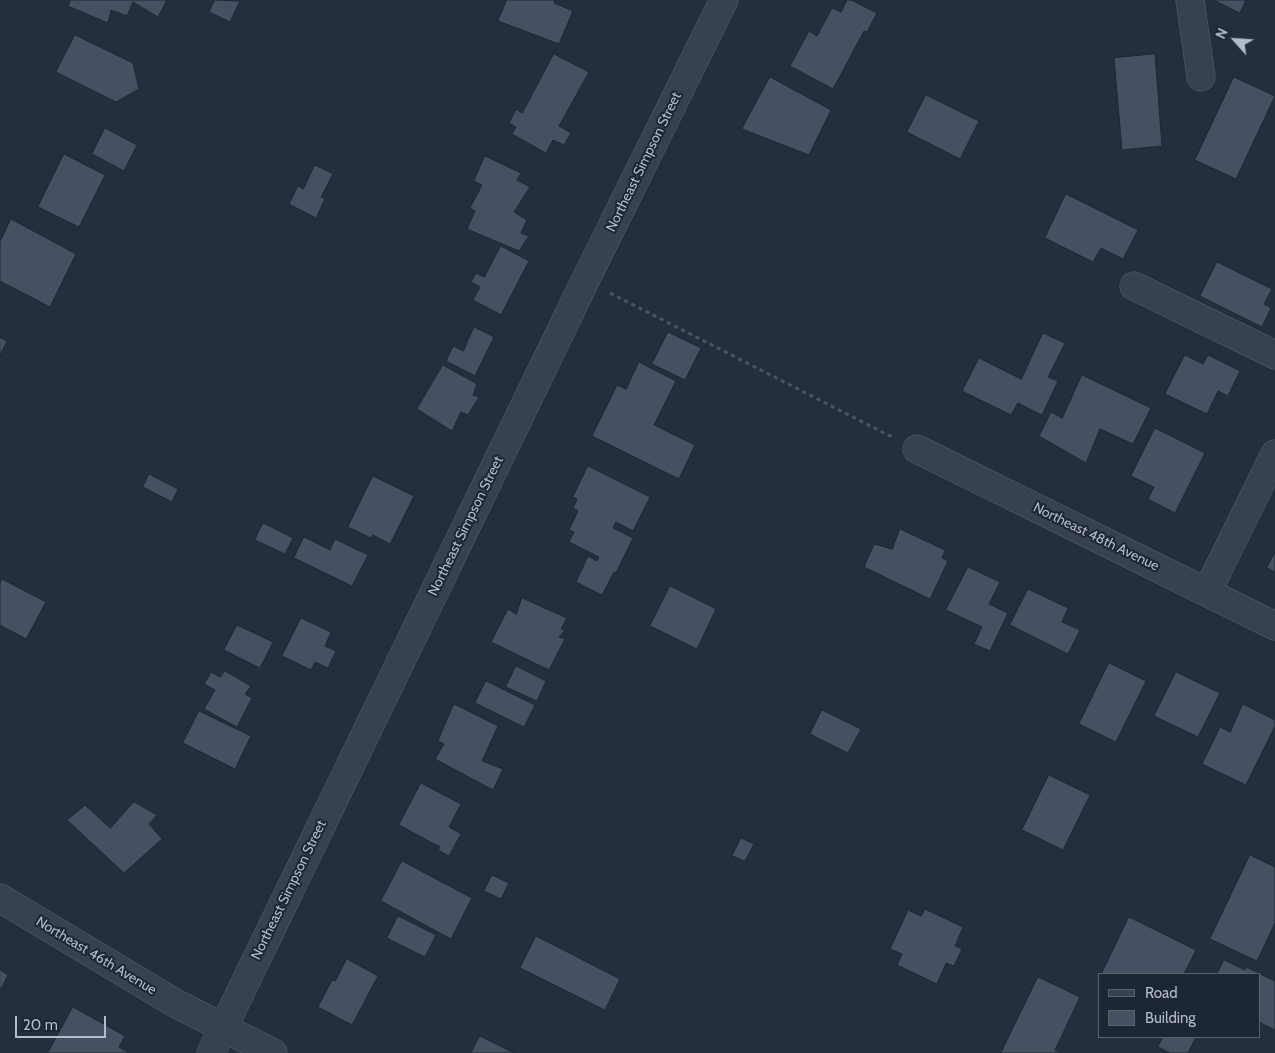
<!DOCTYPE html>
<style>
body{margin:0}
#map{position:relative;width:1275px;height:1053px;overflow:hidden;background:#242f3e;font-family:Cabin,sans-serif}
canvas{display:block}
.legend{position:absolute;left:1098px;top:973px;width:162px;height:65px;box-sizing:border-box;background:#1d2633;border:1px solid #59626f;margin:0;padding:6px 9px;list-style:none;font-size:15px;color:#b4bcc9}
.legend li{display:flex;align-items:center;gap:10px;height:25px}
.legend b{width:25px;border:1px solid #59626f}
.north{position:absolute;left:1210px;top:15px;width:50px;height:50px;-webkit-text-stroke:4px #1d2633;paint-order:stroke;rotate:296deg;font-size:14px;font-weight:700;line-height:20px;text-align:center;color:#b4bcc9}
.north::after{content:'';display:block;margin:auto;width:18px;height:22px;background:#b4bcc9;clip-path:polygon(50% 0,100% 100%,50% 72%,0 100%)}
.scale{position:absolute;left:15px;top:1016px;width:91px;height:22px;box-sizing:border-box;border:2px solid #b4bcc9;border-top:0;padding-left:6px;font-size:15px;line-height:18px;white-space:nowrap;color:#b4bcc9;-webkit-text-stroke:4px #1d2633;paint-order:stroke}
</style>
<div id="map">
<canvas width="1275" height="1053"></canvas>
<ul class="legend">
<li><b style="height:6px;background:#38414e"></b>Road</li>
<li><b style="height:14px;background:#455162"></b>Building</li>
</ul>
<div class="north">N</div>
<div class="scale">20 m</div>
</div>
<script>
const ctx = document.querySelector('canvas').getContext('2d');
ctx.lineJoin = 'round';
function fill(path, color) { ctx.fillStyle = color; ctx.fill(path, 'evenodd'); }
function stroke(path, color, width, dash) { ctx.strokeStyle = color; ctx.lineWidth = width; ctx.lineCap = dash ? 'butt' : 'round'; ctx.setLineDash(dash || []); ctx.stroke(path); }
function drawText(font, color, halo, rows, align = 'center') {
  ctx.font = font + ' Cabin,sans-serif'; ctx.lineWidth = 4; ctx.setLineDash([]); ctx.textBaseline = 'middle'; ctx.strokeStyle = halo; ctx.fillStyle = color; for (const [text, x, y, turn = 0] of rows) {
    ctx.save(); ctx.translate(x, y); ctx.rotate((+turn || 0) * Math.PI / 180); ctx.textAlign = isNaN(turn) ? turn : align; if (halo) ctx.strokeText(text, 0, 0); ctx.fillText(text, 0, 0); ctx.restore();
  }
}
const building = new Path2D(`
 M 71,0 L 167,0 L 158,17 L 133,2 L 127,16 L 111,10 L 108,23 L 68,6 Z
 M 215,0 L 240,1 L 230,22 L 209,12 Z
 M 507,0 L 555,0 L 554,3 L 573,11 L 559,44 L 498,21 Z
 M 847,0 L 851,0 L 877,13 L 867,32 L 864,31 L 833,89 L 790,66 L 809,31 L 817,36 L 832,8 L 841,12 Z
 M 1214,0 L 1246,0 L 1240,13 Z
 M 75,35 L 133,63 L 139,89 L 116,102 L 56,72 Z
 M 554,54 L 589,72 L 559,126 L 571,133 L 564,145 L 553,140 L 546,153 L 512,134 L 516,127 L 509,123 L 516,109 L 522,113 Z
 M 1155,54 L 1162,146 L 1122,150 L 1114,58 Z
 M 770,77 L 831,110 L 809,155 L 742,129 Z
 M 1234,77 L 1275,96 L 1236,179 L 1195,160 Z
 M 926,95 L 979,121 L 960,159 L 907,132 Z
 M 105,128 L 137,145 L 124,171 L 92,154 Z
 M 64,154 L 105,175 L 79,227 L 38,207 Z
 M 485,156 L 521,173 L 517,180 L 530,187 L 514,212 L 527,220 L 521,233 L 529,236 L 519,251 L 467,229 L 475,211 L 470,208 L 482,185 L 474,181 Z
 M 315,165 L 333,174 L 321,197 L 325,199 L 316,218 L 289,204 L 298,186 L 303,189 Z
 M 1066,194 L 1138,230 L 1123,259 L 1101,248 L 1093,262 L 1045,238 Z
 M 11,219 L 76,254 L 50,307 L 0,281 L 0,242 Z
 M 501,246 L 529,261 L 501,315 L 473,300 L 480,287 L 471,282 L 476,273 L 484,277 Z
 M 1217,262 L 1272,289 L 1264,304 L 1271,308 L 1262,327 L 1200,296 Z
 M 474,327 L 494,337 L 475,376 L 446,361 L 453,346 L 463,351 Z
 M 668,332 L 701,348 L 685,380 L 652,364 Z
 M 0,333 L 2,334 L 0,337 L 7,341 L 0,356 Z
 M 1043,333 L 1065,343 L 1048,377 L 1058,381 L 1042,415 L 1018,403 L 1011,415 L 962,391 L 979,358 L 1021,379 Z
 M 1185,355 L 1203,364 L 1208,355 L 1240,371 L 1228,396 L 1218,391 L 1207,414 L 1165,394 Z
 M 639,362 L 676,381 L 654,425 L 695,445 L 679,479 L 592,436 L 617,385 L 626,389 Z
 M 443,365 L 477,384 L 473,395 L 479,397 L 468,415 L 461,412 L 452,431 L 417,409 Z
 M 1082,375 L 1151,408 L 1133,444 L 1100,429 L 1086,463 L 1039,436 L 1051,412 L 1062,418 Z
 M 1155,428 L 1205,453 L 1175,513 L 1148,499 L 1154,487 L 1131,476 Z
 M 588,466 L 650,497 L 633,531 L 616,522 L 613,528 L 633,538 L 616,573 L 614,572 L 602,595 L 576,582 L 588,556 L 597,561 L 599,557 L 569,542 L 574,532 L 569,530 L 578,511 L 573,508 L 577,499 L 573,497 Z
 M 149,474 L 178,489 L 172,502 L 143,487 Z
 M 373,476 L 414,496 L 390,544 L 373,535 L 371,538 L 348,527 Z
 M 263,523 L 293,538 L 285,554 L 255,540 Z
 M 900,529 L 945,550 L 942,558 L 948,561 L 930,599 L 864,567 L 874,544 L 892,549 Z
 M 304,537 L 330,550 L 335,539 L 368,555 L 352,586 L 294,558 Z
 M 1275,552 L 1275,572 L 1267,568 Z
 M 968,567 L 1000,582 L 989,604 L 1008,613 L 990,651 L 974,644 L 982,627 L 946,610 Z
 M 2,579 L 46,602 L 26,639 L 0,625 L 0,583 Z
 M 670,586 L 716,609 L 697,649 L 650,626 Z
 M 1028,589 L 1068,608 L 1062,622 L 1080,630 L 1068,654 L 1010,625 Z
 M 522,598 L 567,618 L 561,629 L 565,630 L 559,637 L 565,639 L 549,670 L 491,642 L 508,609 L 516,614 Z
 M 301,618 L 331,632 L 325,646 L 336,651 L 328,668 L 315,662 L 311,670 L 282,656 Z
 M 237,625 L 273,642 L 260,668 L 224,650 Z
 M 1109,663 L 1146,681 L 1116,742 L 1079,724 Z
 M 516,666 L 546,681 L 537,701 L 506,687 Z
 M 225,671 L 251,686 L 245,694 L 252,698 L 237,727 L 204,709 L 215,690 L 204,684 L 211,672 L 220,677 Z
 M 1176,672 L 1220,693 L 1198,737 L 1154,716 Z
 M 486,681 L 535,705 L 524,727 L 475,703 Z
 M 454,704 L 498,726 L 482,761 L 503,769 L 493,790 L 435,759 L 444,744 L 438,741 Z
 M 1243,704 L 1275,720 L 1275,726 L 1246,785 L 1202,764 L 1220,727 L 1230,732 Z
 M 822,710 L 861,729 L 848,753 L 810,734 Z
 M 199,711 L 251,736 L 235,769 L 183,743 Z
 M 1049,775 L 1090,795 L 1063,850 L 1022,830 Z
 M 421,783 L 461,804 L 449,827 L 461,834 L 449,856 L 438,850 L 440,847 L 399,825 Z
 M 134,802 L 157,815 L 149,824 L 162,839 L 124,873 L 67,820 L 85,805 L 110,828 Z
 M 741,838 L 754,844 L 745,861 L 732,856 Z
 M 1250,855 L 1275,867 L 1275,923 L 1257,961 L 1210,939 Z
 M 402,861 L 472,898 L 451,939 L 381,901 Z
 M 492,875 L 509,883 L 501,899 L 484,891 Z
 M 925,909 L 963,927 L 955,946 L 962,949 L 954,966 L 946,963 L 937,984 L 897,965 L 902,954 L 890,949 L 908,910 L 921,916 Z
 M 398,916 L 436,935 L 425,957 L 387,938 Z
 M 1129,917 L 1196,950 L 1184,974 L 1104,974 L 1102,973 Z
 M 536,936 L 620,979 L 605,1010 L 520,968 Z
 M 347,959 L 378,976 L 352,1025 L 318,1007 L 332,980 L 335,981 Z
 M 1224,960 L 1245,970 L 1246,967 L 1275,981 L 1275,1030 L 1259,1022 L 1259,974 L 1217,974 Z
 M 0,970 L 8,975 L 0,991 Z
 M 1038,977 L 1080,997 L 1055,1050 L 1061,1053 L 1001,1053 Z
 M 73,1007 L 125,1036 L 119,1047 L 129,1053 L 48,1053 Z
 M 480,1036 L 514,1053 L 471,1053 Z
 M 1163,1037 L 1196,1037 L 1188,1053 L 1170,1053 L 1158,1047 Z`);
const path = new Path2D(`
 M 610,293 L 892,437`);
const minor = new Path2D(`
 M 1190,0 L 1201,77
 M 1134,286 L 1275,355
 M 917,449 L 1275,626
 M 1207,592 L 1275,454
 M 0,898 L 175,1003 L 273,1053
 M 211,1053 L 585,281 L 724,0`);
const streetNames = [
 ["Northeast Simpson Street",644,162,-64],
 ["Northeast Simpson Street",466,526,-64],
 ["Northeast 48th Avenue",1096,537,26],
 ["Northeast Simpson Street",289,890,-64],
 ["Northeast 46th Avenue",96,956,31]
];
fill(building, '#455162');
stroke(building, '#1f2835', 1);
stroke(minor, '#565f6c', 29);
stroke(path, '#44595c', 3, [4, 4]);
stroke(minor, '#38414e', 28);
drawText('14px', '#b4bcc9', '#1d2633', streetNames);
</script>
